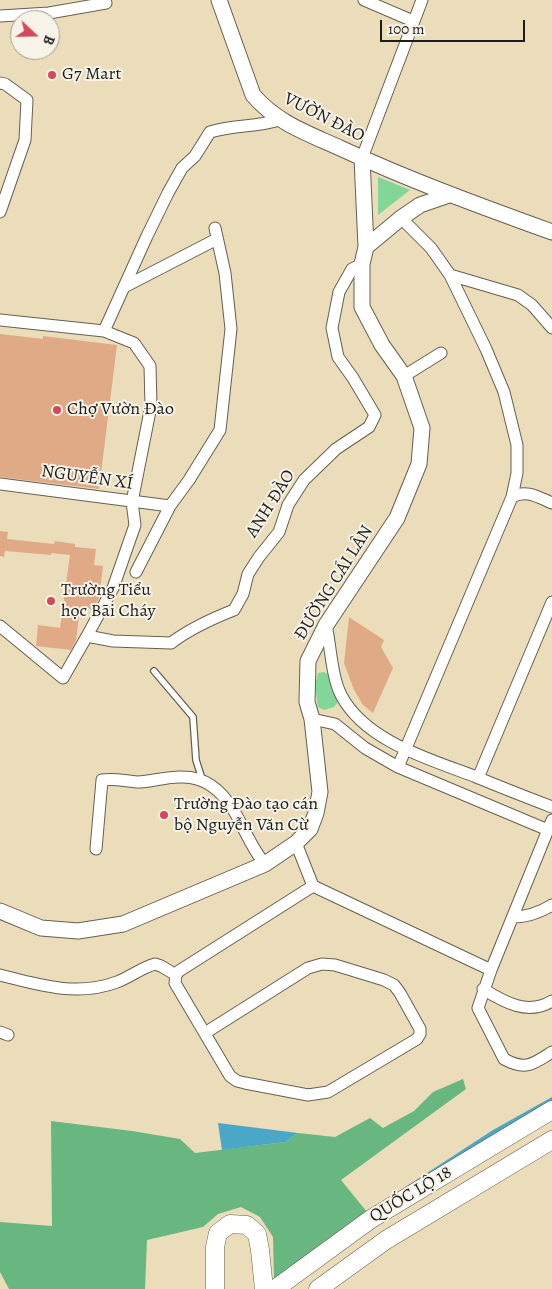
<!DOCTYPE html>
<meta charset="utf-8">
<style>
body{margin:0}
#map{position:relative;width:552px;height:1289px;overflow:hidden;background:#ebddb9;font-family:Alegreya,serif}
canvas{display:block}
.north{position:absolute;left:10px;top:10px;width:50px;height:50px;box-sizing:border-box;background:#f7f3e8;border:1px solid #9f9d96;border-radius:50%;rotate:111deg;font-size:14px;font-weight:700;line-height:20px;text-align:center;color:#1c1c1c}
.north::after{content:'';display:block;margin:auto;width:18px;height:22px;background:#d1495b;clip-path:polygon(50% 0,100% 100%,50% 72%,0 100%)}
.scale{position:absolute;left:380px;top:20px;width:145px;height:22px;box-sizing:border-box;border:2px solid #1c1c1c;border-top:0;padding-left:6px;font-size:15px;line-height:18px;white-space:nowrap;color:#1c1c1c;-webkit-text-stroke:4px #f7f3e8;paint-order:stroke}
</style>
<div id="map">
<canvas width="552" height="1289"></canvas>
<div class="north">B</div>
<div class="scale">100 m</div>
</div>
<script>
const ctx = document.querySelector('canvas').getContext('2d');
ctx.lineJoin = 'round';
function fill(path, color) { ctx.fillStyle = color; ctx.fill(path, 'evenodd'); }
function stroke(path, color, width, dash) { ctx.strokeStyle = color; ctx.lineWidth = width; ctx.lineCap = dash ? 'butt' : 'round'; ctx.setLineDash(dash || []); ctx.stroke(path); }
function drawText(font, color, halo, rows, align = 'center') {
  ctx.font = font + ' Alegreya,serif'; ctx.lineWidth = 4; ctx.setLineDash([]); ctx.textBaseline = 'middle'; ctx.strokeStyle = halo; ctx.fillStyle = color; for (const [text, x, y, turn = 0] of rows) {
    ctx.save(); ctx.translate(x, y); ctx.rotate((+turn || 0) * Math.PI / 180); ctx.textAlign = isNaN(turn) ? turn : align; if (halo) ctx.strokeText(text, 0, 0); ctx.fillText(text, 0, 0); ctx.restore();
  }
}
const green = new Path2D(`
 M 378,177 L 410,190 L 378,215 Z
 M 324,672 L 332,677 L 338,702 L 334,707 L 324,710 L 318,707 L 315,686 L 318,673 Z`);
const forest = new Path2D(`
 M 463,1079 L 466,1089 L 341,1180 L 367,1212 L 274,1280 L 273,1237 L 260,1217 L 241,1207 L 218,1214 L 203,1227 L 147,1240 L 145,1289 L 9,1289 L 0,1272 L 0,1222 L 52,1226 L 51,1121 L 132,1131 L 180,1139 L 195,1153 L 285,1142 L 298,1133 L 335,1137 L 370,1118 L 383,1128 L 414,1111 L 433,1092 Z`);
const water = new Path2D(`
 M 552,1097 L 552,1106 L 367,1212 L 493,1130 Z
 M 218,1123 L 298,1133 L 285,1142 L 222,1150 Z`);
const building = new Path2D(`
 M 0,334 L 43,339 L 43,336 L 117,345 L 99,489 L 0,477 Z
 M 0,531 L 8,532 L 7,539 L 54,544 L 55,541 L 75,544 L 75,547 L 96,549 L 94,565 L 103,566 L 99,598 L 93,609 L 80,607 L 76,640 L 71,650 L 36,646 L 38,625 L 60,628 L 70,555 L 51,553 L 51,555 L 5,551 L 4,557 L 0,556 Z
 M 349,617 L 384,640 L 381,647 L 393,668 L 373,713 L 363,705 L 354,690 L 344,663 Z`);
const service = new Path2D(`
 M 154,671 L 193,717 L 196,760 L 202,779`);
const minor = new Path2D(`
 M 364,0 L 413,21
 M 0,16 L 49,13 L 106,3
 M 0,83 L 5,84 L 27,100 L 25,140 L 0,212
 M 362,158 L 422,0
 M 401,218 L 431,248 L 450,275 L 486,349 L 504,392 L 517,445 L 517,473 L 512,497
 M 450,275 L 518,295 L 532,305 L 552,328
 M 124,287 L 217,239
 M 0,320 L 104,331 L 134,343 L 150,366 L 151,406 L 132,502 L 135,525 L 113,588 L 87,636
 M 104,331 L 147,236 L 168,193 L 182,168 L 195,156 L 210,132 C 232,125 257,127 279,120
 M 404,376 L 441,353
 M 0,484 L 170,506
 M 136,572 L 170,506 L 189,480 L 220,430 L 231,329 L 225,273 L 215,228
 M 326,625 C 331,647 331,674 341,695 C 365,741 429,759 474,776 C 500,787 526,797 552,807
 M 0,626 L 63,678 L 87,636 L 113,641 L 171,643 C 191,628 211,619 234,610 L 243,594 L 248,574 L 259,557 L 279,532 L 288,505 L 304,480 L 336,449 L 369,427 L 375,415 L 353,378 L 338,357 L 332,328 L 339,292 L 352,269 L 362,264
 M 312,719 L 335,724 L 365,748 L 398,767 L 548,830
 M 398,767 L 512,497 C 526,489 538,497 552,503
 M 478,778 L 552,602
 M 552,820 L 491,970 L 478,1008 L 504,1059 C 526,1071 533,1064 552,1052
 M 296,843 L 313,886 L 491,970
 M 96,849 L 102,780 C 114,778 125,781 137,782 C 152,782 167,776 183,777 C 206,777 222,791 234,811 C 245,829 251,848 265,864
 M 513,917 C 528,917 539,913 552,905
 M 0,975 C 39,985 77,997 117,982 C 130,977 141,968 155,964 L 161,966 L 176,975
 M 483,989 C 504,1002 528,1016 552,1001
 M 0,1032 L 8,1035
 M 205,1033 L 308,968 L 322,964 L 335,965 L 384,980 L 394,985 L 400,993 L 420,1029 L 420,1034 L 417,1039 L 328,1092 L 308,1095 L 245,1083 L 237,1081 L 230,1076 L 175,983 L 176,975 L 179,971 L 313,886`);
const secondary = new Path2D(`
 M 219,0 L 253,95 C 277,123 307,133 340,148 C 409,180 480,206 552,232
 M 366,247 L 401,218 L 420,205 L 449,195
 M 0,911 L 41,928 L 78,931 L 123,924 L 265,864 L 296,843 L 310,829 L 316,813 L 320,792 L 312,719 L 307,702 L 308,661 L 326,625 L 397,518 L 419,464 L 422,428 L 404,376 L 382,345 L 362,307 L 362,264 L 366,247 L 362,158`);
const primary = new Path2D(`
 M 215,1289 L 215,1247 L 218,1233 L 230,1224 L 247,1225 L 257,1234 L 260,1250 L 264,1289
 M 275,1289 L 371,1219 L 552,1110
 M 318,1289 L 386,1240 L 552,1140`);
const markers = [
 [52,75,5,"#d1495b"],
 [57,410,5,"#d1495b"],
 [51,601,5,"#d1495b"],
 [164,815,5,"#d1495b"]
];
const poiNames = [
 ["G7 Mart",62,75],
 ["Chợ Vườn Đào",67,410],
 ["Trường Tiểu",61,591],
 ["học Bãi Cháy",61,612],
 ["Trường Đào tạo cán",174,805],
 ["bộ Nguyễn Văn Cừ",174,826]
];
const streetNames = [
 ["VƯỜN ĐÀO",324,118,27],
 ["NGUYỄN XÍ",87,478,8],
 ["ANH ĐÀO",271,504,-58],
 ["ĐƯỜNG CÁI LÂN",334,583,-58],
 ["QUỐC LỘ 18",411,1195,-31]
];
fill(green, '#81d698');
fill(forest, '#68b780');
fill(water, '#4aa7c8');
fill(building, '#e0aa86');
stroke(service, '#646053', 8);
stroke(minor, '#646053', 13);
stroke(secondary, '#646053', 17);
stroke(primary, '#646053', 19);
stroke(service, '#fff', 5.5);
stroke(minor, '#fff', 11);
stroke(secondary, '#fff', 15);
stroke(primary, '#fff', 18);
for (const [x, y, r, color] of markers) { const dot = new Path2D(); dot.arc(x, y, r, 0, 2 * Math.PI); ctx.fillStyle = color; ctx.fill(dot); stroke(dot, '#f7f3e8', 2); }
drawText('18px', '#1c1c1c', '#f7f3e8', poiNames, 'left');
drawText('18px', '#1c1c1c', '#f7f3e8', streetNames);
</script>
